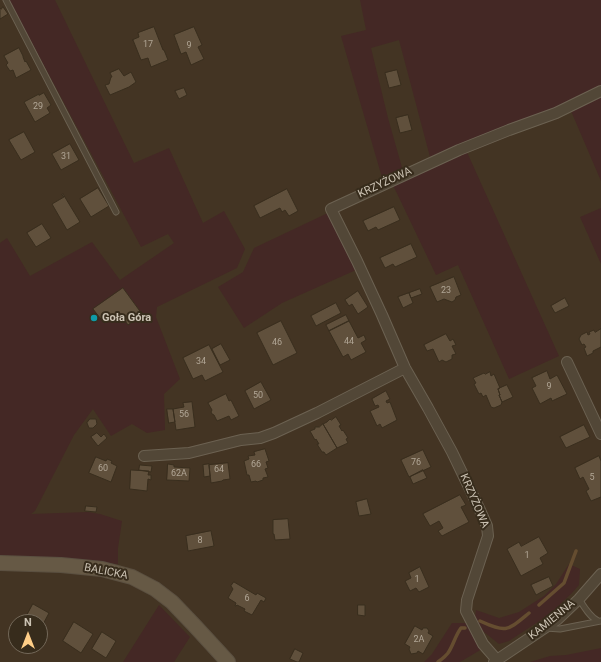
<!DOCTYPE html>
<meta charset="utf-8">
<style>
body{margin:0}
#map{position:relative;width:601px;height:662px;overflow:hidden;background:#433423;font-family:Roboto,sans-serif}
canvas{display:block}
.north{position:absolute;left:8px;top:614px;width:40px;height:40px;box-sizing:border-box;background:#372c1c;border:1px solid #736859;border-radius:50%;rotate:0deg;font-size:11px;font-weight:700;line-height:16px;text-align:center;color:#ccc3b4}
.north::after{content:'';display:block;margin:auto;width:14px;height:18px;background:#ffce87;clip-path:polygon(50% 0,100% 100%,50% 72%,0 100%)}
</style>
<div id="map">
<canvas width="601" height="662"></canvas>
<div class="north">N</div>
</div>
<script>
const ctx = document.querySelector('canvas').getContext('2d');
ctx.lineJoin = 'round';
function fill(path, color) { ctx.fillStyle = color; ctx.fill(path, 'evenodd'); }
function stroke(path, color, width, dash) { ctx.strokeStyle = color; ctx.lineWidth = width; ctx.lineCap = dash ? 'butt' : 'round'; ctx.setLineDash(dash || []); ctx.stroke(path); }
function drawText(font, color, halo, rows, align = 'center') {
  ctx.font = font + ' Roboto,sans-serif'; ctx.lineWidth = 4; ctx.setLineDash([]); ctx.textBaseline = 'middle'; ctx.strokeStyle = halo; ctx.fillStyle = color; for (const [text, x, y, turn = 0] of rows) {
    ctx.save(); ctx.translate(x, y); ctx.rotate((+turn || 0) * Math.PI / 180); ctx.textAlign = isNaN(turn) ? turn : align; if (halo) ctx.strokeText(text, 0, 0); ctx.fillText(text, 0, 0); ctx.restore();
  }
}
const green = new Path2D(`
 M 9,0 L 55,0 L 134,163 L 169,148 L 203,223 L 224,211 L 245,249 L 237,268 L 157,307 L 156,317 L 180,379 L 164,394 L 165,430 L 147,433 L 132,424 L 111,436 L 93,409 L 74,435 L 35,511 L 31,514 L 88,512 L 100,514 L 122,521 L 118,548 L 118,564 L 0,555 L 0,243 L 7,238 L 30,276 L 92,242 L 120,280 L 174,243 L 168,234 L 141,247 Z
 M 360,0 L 601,0 L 601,89 L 561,108 L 430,157 L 399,40 L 371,48 L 388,118 L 403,171 L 383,181 L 341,36 L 366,30 Z
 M 601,97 L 601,181 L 571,111 Z
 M 466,150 L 559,356 L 509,379 L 458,265 L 436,275 L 392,183 Z
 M 601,208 L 601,264 L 580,217 Z
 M 330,212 L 356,270 L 282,303 L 244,328 L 218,287 L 243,272 L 254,248 Z
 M 569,564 L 580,569 L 579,585 L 572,593 L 550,614 L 509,641 L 499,644 L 479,628 L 475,618 L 476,610 L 499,618 L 519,612 L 544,596 L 556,584 Z
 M 159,605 L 190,637 L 174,662 L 123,662 Z
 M 452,623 L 468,623 L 482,649 L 460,662 L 424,662 L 432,654 Z
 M 601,648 L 601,662 L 530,662 L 550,656 L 566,655 Z`);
const stream = new Path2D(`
 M 539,605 L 564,583 L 576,551
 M 480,621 C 507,633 507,631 529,613
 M 438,662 C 442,659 445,657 448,653 C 453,646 455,636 461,628 L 465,628`);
const building = new Path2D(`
 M 3,7 L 8,14 L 0,19 L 0,8 L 1,9 Z
 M 154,27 L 163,50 L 164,50 L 168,60 L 151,67 L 148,58 L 141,60 L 133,40 L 132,40 L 139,37 L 138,33 Z
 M 194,27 L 202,45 L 198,47 L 204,59 L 191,65 L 186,52 L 181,54 L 174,35 Z
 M 19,48 L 23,56 L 23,57 L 25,62 L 26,61 L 31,70 L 16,78 L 13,70 L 10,71 L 6,65 L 8,63 L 4,56 Z
 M 119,69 L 124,76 L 131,72 L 136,82 L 129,87 L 110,95 L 105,85 L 109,84 L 111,77 L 112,77 L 110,73 Z
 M 397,70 L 401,85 L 389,88 L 385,73 Z
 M 184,88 L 187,95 L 179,99 L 175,91 Z
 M 44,93 L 51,105 L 47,108 L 50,113 L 35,122 L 24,102 L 39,94 L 39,95 Z
 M 408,115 L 412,130 L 400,133 L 396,118 Z
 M 24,132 L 35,152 L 21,160 L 9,140 Z
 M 70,144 L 79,160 L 61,170 L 52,154 Z
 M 98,188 L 109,206 L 91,217 L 80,199 Z
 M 287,189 L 298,211 L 289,216 L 285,210 L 282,212 L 280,208 L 260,218 L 254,206 Z
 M 63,194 L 80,222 L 67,230 L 52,204 L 64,197 L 62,195 Z
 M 394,207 L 400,220 L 378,230 L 376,227 L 368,231 L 363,221 Z
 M 42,224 L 51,238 L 36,247 L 27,233 Z
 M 411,244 L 417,257 L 395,267 L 393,264 L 385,268 L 380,258 Z
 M 454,277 L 461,295 L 456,297 L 455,300 L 452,302 L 444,299 L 437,302 L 430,287 Z
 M 123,288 L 142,314 L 128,325 L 119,312 L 104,323 L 93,309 Z
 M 420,289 L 422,294 L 411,298 L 409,293 Z
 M 358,291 L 368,307 L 358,314 L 352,304 L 349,306 L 345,300 Z
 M 409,293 L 413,303 L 403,308 L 398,297 Z
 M 565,298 L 569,306 L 555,313 L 551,306 Z
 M 336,303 L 341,313 L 316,326 L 311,316 Z
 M 346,315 L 349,321 L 329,331 L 326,325 Z
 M 281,321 L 297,353 L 273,365 L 257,333 Z
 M 349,321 L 358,338 L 364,335 L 366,340 L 361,343 L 366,352 L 351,360 L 348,354 L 343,357 L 329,331 Z
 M 601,329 L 601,347 L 593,351 L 593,353 L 587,356 L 584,348 L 586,347 L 584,344 L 582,345 L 579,339 L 581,335 L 587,332 L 588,335 L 590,334 L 589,332 L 594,330 L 595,332 Z
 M 446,334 L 450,341 L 453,339 L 456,345 L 452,346 L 456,354 L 452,355 L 452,359 L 446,362 L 442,360 L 439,362 L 433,349 L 427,351 L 424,345 Z
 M 221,344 L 230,360 L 220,365 L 212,349 Z
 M 209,345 L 223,372 L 205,381 L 202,375 L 193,379 L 183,358 Z
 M 547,371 L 550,379 L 557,375 L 567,394 L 552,401 L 551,398 L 540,404 L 532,388 L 536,386 L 532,378 Z
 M 490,372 L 491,376 L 494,374 L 500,388 L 498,389 L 500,395 L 499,395 L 502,402 L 501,405 L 494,408 L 491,407 L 486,395 L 483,397 L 481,393 L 479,394 L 474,384 L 476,383 L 473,378 L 484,373 L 485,374 Z
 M 261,382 L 271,400 L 254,409 L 245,391 Z
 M 507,385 L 513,397 L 502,402 L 499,395 L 500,395 L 498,389 Z
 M 386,391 L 390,399 L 386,401 L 387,403 L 390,402 L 397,420 L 382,428 L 380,424 L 377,426 L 370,411 L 379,407 L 378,405 L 375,406 L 372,399 Z
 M 226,394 L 229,401 L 231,400 L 239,416 L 231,420 L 229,416 L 217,421 L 214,415 L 212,414 L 211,412 L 212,410 L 208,403 Z
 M 192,402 L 195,427 L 176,430 L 173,409 L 184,407 L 183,403 Z
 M 167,409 L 173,409 L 175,422 L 169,423 Z
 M 336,417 L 341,425 L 339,426 L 342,431 L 343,430 L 348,438 L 346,439 L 348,443 L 337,448 L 323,424 L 327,422 L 330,419 L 331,420 Z
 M 90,419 L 96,419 L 97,424 L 93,428 L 89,428 L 87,423 Z
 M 323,424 L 337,448 L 326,455 L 324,452 L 322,452 L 317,444 L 319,444 L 316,439 L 315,440 L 310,431 L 315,429 L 315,427 L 319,427 Z
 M 584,425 L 590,437 L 566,448 L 560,437 Z
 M 97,433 L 101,437 L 104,434 L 107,438 L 98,446 L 91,437 Z
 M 265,449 L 269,461 L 266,462 L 268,468 L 265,469 L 268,477 L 263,478 L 263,480 L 257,482 L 256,481 L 251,482 L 249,475 L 247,475 L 244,461 L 249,459 L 248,456 L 255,455 L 254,452 Z
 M 423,450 L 431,467 L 409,477 L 401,460 Z
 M 599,456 L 601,461 L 601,497 L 591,501 L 586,491 L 589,489 L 583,477 L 580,479 L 575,468 Z
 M 96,457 L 106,461 L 107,459 L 112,461 L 111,463 L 117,466 L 111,482 L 89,473 Z
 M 228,463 L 230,479 L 223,480 L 222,481 L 211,483 L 209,465 Z
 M 168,464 L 174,465 L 174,467 L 190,468 L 189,481 L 167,480 Z
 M 209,464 L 209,465 L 210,476 L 204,477 L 203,465 Z
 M 140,465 L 152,466 L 151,472 L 139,470 Z
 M 131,470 L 149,471 L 148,475 L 151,475 L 151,480 L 148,479 L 147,491 L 130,489 Z
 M 423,470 L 427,478 L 413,484 L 410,477 Z
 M 460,495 L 466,505 L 461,507 L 469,522 L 442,536 L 438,531 L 443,528 L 439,521 L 430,526 L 423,514 Z
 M 367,499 L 371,514 L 359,516 L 356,502 Z
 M 86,506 L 97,507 L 96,512 L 85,511 Z
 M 288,519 L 290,539 L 275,540 L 274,534 L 273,534 L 273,520 Z
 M 211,531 L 214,546 L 188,551 L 186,536 Z
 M 539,537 L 548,553 L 540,558 L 543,564 L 521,576 L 507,549 L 519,542 L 521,546 Z
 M 420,567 L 429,587 L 419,592 L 416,588 L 410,591 L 405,581 L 411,578 L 409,573 Z
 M 549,577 L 553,586 L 536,595 L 531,585 Z
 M 234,582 L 256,595 L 257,593 L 266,598 L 264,602 L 261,600 L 252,615 L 244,611 L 245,609 L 237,605 L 236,606 L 235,606 L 236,603 L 228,598 L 233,589 L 231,586 Z
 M 33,604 L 49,613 L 41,628 L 40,627 L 40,622 L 31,622 L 25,619 Z
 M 358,605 L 365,605 L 365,616 L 358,615 Z
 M 74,622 L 93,634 L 81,653 L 63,641 Z
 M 415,626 L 422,630 L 423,628 L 427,628 L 429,631 L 428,633 L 433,636 L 423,654 L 418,651 L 417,653 L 411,654 L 409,649 L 410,647 L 405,644 Z
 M 102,632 L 116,641 L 106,658 L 92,649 Z
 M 295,649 L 303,653 L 299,662 L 297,662 L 290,659 Z`);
const lane = new Path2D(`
 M 6,0 L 116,212
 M 579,599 C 584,607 590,617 598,621
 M 546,628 L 560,629 L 601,621`);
const street = new Path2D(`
 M 567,362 L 601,434
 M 144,456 L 189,453 L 241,440 L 260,438 L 274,433 L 317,413 L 405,368
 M 497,660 L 483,644 L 466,611 L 467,600 L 488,536 L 487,526 L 479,508 L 452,452 L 428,408 L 405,368 L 382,315 L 357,261 L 331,209 L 459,150 L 509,130 L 556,113 L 601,91
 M 494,662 L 558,619 L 579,599 L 601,574`);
const secondary = new Path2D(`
 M 0,563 L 61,565 L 102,569 L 132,577 L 155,589 L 172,602 L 194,625 L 228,662`);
const markers = [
 [94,318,4,"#0f9aa8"]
];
const numberNames = [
 ["17",148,45],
 ["9",189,46],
 ["29",38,107],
 ["31",66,157],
 ["23",446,291],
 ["44",349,342],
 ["46",277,343],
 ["34",201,362],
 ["9",549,387],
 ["50",258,396],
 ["56",184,415],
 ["76",416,463],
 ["66",256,465],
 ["60",103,469],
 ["64",219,470],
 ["62A",179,474],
 ["5",592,478],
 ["8",200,541],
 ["1",527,556],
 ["1",417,580],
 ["6",247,599],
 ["2A",419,640]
];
const streetNames = [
 ["KRZYŻOWA",385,183,-25],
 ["KRZYŻOWA",474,501,67],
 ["BALICKA",106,572,11],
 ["KAMIENNA",552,620,-39]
];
const poiNames = [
 ["Goła Góra",102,318]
];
fill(green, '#442825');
stroke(stream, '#654d30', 3.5);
fill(building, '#60503c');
stroke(building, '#392e1e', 1);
stroke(lane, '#6c6252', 7);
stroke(street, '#6c6252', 12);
stroke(secondary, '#5b5041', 16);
stroke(lane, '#524737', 5);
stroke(street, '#524737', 10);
stroke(secondary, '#665945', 14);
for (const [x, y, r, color] of markers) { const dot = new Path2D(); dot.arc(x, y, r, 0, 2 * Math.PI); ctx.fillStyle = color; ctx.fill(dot); stroke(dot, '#372c1c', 1.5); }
drawText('9px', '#b1a696', null, numberNames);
drawText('11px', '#ccc3b4', '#372c1c', streetNames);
drawText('bold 11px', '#ccc3b4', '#372c1c', poiNames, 'left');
</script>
